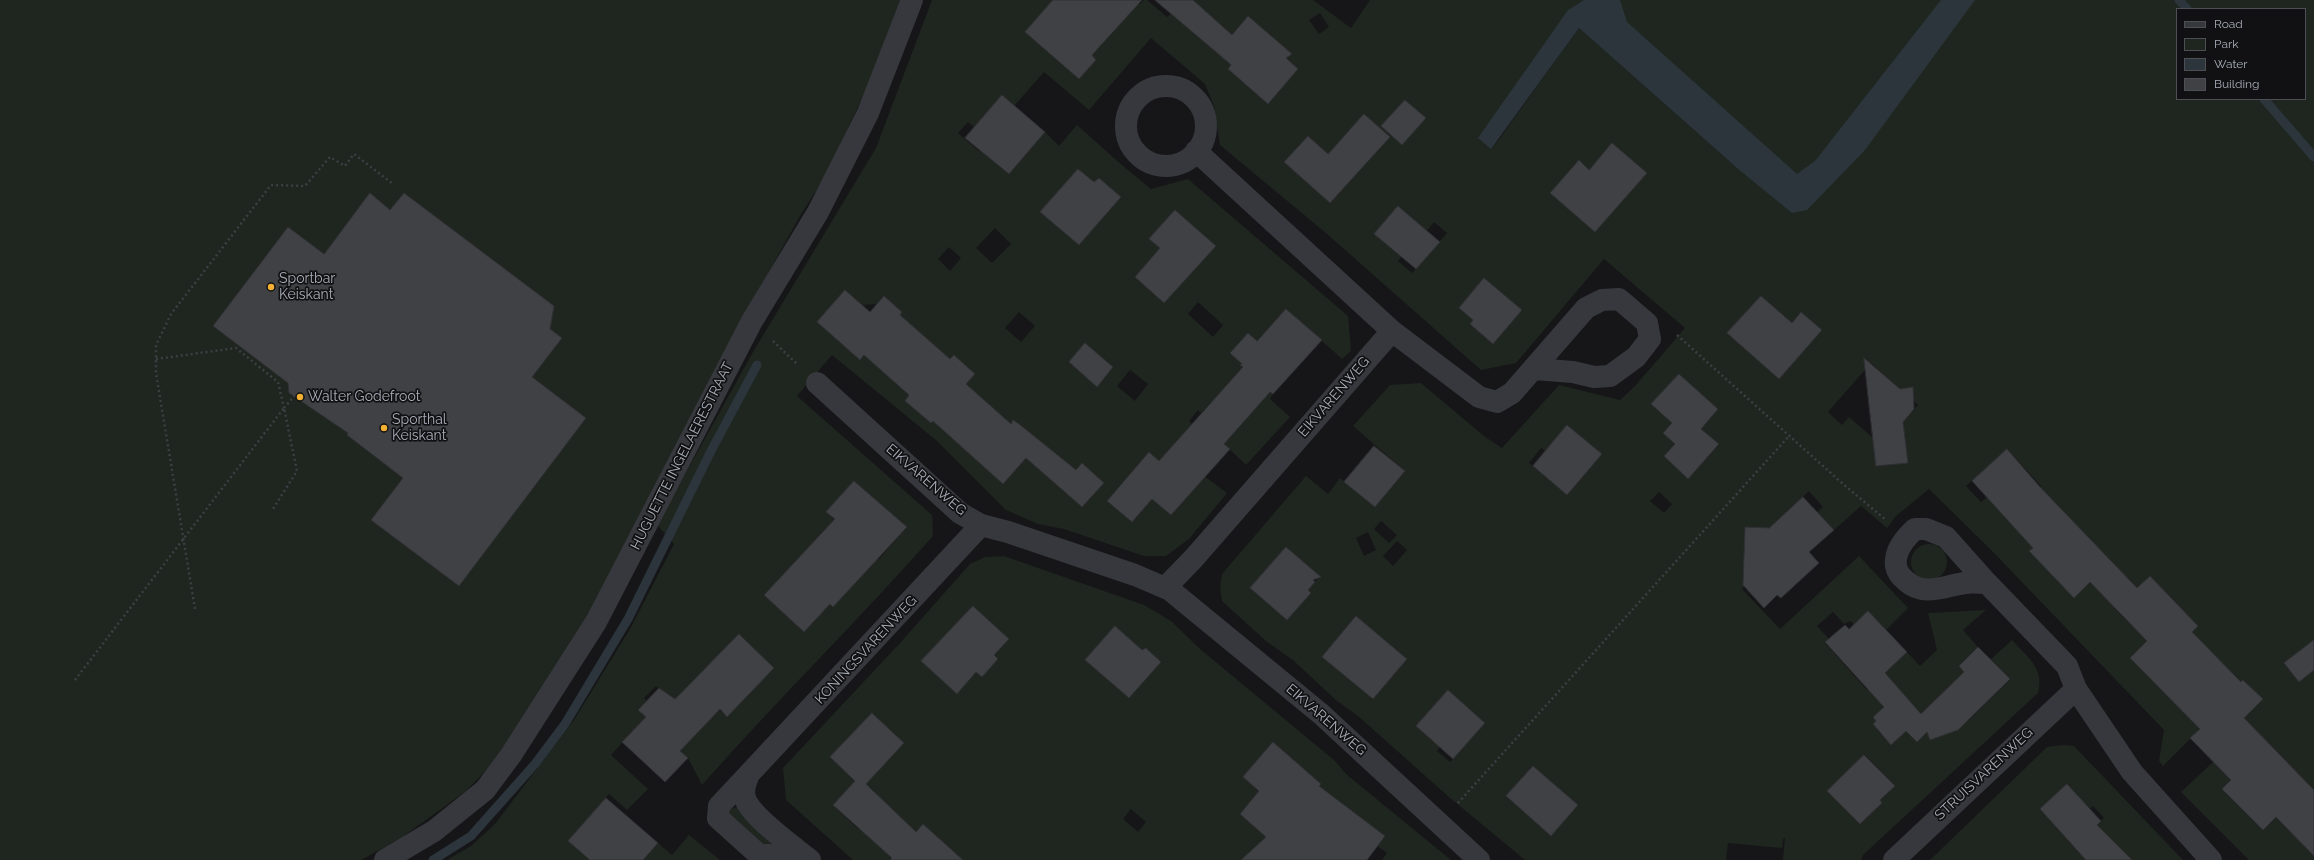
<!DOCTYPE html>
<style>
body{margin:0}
#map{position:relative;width:2314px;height:860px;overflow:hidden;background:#161618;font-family:Raleway,sans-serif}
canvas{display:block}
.legend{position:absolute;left:2176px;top:8px;width:130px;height:92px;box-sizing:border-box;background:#111113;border:1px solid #4d4f55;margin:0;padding:5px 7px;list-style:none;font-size:12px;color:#a8adb8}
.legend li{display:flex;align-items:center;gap:8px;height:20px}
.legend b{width:20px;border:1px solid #4d4f55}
</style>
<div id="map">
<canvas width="2314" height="860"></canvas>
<ul class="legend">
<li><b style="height:5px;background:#37383d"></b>Road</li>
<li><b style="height:11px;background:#1e261f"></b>Park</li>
<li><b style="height:11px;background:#2c353c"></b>Water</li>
<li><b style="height:11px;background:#404145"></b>Building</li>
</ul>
</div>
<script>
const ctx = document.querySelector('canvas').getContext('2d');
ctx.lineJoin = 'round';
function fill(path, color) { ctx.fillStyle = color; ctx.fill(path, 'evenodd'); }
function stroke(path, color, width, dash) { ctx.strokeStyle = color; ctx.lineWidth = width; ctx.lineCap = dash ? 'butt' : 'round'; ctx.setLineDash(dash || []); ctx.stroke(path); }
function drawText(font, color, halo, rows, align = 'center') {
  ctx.font = font + ' Raleway,sans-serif'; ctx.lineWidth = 3.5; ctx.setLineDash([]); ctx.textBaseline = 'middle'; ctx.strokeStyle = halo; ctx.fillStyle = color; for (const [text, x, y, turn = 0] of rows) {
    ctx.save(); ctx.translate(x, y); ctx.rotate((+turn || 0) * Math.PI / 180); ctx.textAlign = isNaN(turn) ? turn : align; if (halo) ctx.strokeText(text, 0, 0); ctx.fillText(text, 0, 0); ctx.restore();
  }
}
const green = new Path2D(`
 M 0,0 L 901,0 L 888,44 L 824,178 L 800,216 L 756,295 L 593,611 L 498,758 L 466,791 L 401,838 L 361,860 L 0,860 Z
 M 932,0 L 1053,0 L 1026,32 L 1079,79 L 1096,60 L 1092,55 L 1114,31 L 1135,0 L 1140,4 L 1144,0 L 1147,0 L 1167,17 L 1188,0 L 1313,0 L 1351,28 L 1370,0 L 2314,0 L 2314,655 L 2306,646 L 2284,663 L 2299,682 L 2314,670 L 2314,833 L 2302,844 L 2314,856 L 2314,860 L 2249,860 L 2181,792 L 2214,761 L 2206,754 L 2262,699 L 2244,680 L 2241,682 L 2219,660 L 2172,700 L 2200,729 L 2163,766 L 2159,761 L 2164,730 L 1995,554 L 1929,489 L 1896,516 L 1887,528 L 1861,506 L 1834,530 L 1817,512 L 1823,507 L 1809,491 L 1769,528 L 1745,528 L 1744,557 L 1768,557 L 1755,577 L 1742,589 L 1780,629 L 1859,556 L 1908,608 L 1886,630 L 1868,612 L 1854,624 L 1850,621 L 1844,624 L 1833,612 L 1817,626 L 1829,639 L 1825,643 L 1867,690 L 1907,652 L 1920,666 L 1937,650 L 1928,613 L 1986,610 L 1963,630 L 1978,647 L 1964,672 L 1922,719 L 1930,740 L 1955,731 L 1954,726 L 1964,717 L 1968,721 L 2010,680 L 1990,660 L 2012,640 C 2027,657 2045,668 2038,693 L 1863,855 L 1861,860 L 1783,860 L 1785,838 L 1783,839 L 1782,848 L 1728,843 L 1726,860 L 1525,860 L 1450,798 L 1358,716 L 1337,701 L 1294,661 L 1266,641 L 1222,601 L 1220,588 L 1222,574 L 1306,476 L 1328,494 L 1340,478 L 1375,507 L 1405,471 L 1353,426 L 1390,385 L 1421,383 L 1484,436 L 1502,448 L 1559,385 L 1620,400 L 1635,386 L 1685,328 L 1604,259 L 1516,363 L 1481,370 L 1327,234 L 1220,145 L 1214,106 L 1205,84 L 1151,38 L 1089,110 L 1044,72 L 1014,106 L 1002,95 L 974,127 L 968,122 L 958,133 L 979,151 L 984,147 L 999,160 L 996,164 L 1009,174 L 1045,132 L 1059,146 L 1077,125 L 1123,166 L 1151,189 L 1188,179 L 1348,316 L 1351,351 L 1342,359 L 1286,309 L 1257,341 L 1248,333 L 1249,355 L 1241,365 L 1273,394 L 1270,399 L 1290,417 L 1246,465 L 1224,444 L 1245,421 L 1217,396 L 1201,413 L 1198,410 L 1189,421 L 1192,424 L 1184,433 L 1219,462 L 1203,475 L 1227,493 L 1189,539 L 1166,556 L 1144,556 L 1064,529 L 1038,524 L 1006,510 L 937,441 L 832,355 L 797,396 L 932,515 L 933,536 C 858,621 777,700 702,785 L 688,758 L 680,751 L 703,726 L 669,694 L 667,695 L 656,686 L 644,698 L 647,701 L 638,710 L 646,717 L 611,755 L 648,789 L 627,810 L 609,794 L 568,841 L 590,860 L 447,860 L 471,846 L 495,824 L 574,720 L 630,629 L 674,544 L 657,525 L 753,352 L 876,148 ZM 1580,4 L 1737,168 L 1579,28 L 1492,149 ZM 2177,9 L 2305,9 L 2305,99 L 2177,99 ZM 1320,13 L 1329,27 L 1319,34 L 1309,20 ZM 1248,16 L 1263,29 L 1258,35 L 1298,69 L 1268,104 L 1228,69 L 1238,57 L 1223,44 L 1216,52 L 1205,43 L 1221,25 L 1232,35 ZM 1405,100 L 1425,118 L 1402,144 L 1381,126 ZM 1308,136 L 1328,154 L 1366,148 L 1374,155 L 1330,203 L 1285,162 ZM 1078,169 L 1094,182 L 1099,178 L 1121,197 L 1079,245 L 1040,212 ZM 1398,206 L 1427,231 L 1434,222 L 1447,233 L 1412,273 L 1398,261 L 1401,257 L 1374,234 ZM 1175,210 L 1215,246 L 1164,303 L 1135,277 L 1160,248 L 1150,239 ZM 995,228 L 1011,244 L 992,263 L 976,248 ZM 949,247 L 961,258 L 950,271 L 938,259 ZM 1484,278 L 1522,310 L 1493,344 L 1470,324 L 1473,320 L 1459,308 ZM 845,290 L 862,305 L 877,304 L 884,296 L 902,312 L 860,360 L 817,322 ZM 1761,296 L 1792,323 L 1801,312 L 1822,330 L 1779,378 L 1728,333 ZM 1198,302 L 1223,325 L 1213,337 L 1188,314 ZM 1019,312 L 1035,326 L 1021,342 L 1005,328 ZM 928,340 L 950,359 L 954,355 L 975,374 L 931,423 L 905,401 L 909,395 L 892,380 ZM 1085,344 L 1113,367 L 1097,386 L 1069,362 ZM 1871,363 L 1900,389 L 1913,387 L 1913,400 L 1918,405 L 1903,422 L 1907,463 L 1876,466 L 1873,438 L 1849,417 L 1842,425 L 1828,412 ZM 1130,370 L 1148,384 L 1135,401 L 1117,386 ZM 1679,374 L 1718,409 L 1701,429 L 1719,445 L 1688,478 L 1664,456 L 1675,444 L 1663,433 L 1672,423 L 1651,404 ZM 1013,421 L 1031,440 L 1035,437 L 1041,442 L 1003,483 L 1011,424 ZM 1567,425 L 1602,454 L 1567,495 L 1529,463 L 1541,448 L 1546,451 ZM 2007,449 L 2041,486 L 2006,518 L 1987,497 L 1981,502 L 1966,486 ZM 1149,452 L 1192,490 L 1152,499 L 1132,522 L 1107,501 ZM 1082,464 L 1103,483 L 1082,507 L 1060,488 ZM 854,481 L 907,527 L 879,559 L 826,512 ZM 1659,492 L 1672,504 L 1664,513 L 1650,501 ZM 2066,515 L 2074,597 L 2029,551 ZM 1381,521 L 1397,535 L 1389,543 L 1374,529 ZM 1368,532 L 1376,550 L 1364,556 L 1356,538 ZM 1397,541 L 1407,550 L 1393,566 L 1383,556 ZM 1286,547 L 1320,576 L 1308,590 L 1311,593 L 1287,620 L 1250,588 ZM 806,550 L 830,604 L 804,632 L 764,595 ZM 2150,576 L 2198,626 L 2147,675 L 2130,658 L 2147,641 L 2115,609 ZM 1355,616 L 1407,659 L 1373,699 L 1322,657 ZM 739,634 L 774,668 L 727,717 L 695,686 L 702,671 ZM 1448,690 L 1485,723 L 1450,762 L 1437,751 L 1440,747 L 1416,725 ZM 1883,709 L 1882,734 L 1881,734 L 1873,724 L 1876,721 L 1873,717 ZM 2269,744 L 2309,785 L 2263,830 L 2222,789 ZM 1865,755 L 1895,786 L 1880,800 L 1882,803 L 1860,824 L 1827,791 ZM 1532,766 L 1578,805 L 1551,835 L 1506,797 Z
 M1911 562a18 18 0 1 1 36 0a18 18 0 1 1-36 0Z
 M 1004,556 L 1144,605 L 1171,621 L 1200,649 L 1334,760 L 1346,774 L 1451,860 L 1382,860 L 1387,853 L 1377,846 L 1385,836 L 1241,860 L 963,860 L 923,824 L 892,857 L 895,860 L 853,860 L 786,800 L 783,768 L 900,643 L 970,564 L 985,557 ZM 973,606 L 1009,639 L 994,655 L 998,659 L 982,677 L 976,672 L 957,694 L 922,661 ZM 1115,627 L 1142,650 L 1146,648 L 1161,662 L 1129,698 L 1085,660 ZM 872,713 L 904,743 L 862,787 L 830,757 ZM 1273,742 L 1321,784 L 1272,842 L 1240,814 L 1259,791 L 1243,777 ZM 870,787 L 884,802 L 858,829 L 833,805 L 849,788 L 859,797 ZM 1131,809 L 1146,822 L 1138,832 L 1123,819 Z
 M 2063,745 L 2074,746 L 2183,860 L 1930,860 L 2047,747 ZM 2067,784 L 2090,809 L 2093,806 L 2104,818 L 2073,846 L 2040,809 Z
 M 737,807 L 773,843 L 769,849 L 730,820 L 728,810 Z
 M 689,835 L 720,860 L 643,860 L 658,843 L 672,855 Z`);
const water = new Path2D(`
 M 1584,0 L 1620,0 L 1627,22 L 1797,174 L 1815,161 L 1941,0 L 1975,0 L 1865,150 L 1807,210 L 1792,213 L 1737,168 L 1579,28 L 1491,149 L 1478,138 L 1568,10 Z`);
const stream = new Path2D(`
 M 2179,0 L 2187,9
 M 2264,99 L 2314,157
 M 433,860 L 471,836 L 535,764 L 565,724 L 628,619 L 711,451 L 757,365`);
const building = new Path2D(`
 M 1053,0 L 1142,0 L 1092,55 L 1096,60 L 1079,79 L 1025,32 Z
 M 1155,0 L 1193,0 L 1232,35 L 1248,16 L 1292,54 L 1286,58 L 1298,69 L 1268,104 L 1228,69 L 1231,65 Z
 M 1002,95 L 1045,132 L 1009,174 L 965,138 Z
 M 1405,100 L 1426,118 L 1402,145 L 1381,126 Z
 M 1364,114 L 1390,137 L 1330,203 L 1284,162 L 1308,136 L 1328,154 Z
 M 1612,143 L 1647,173 L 1595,232 L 1550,193 L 1579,160 L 1589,170 Z
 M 1078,169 L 1094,182 L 1099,178 L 1121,197 L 1079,245 L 1040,212 Z
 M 370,193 L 390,210 L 404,193 L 554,306 L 550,329 L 562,338 L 532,377 L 586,418 L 459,586 L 371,520 L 403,478 L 347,435 L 348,433 L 289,393 L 288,383 L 213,326 L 288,227 L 324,254 Z
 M 1398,206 L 1440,242 L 1416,269 L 1374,234 Z
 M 1175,210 L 1216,246 L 1164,303 L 1135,277 L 1160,248 L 1149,239 Z
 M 1484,278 L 1522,310 L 1493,344 L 1470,324 L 1473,320 L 1459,308 Z
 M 845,290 L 870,312 L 884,296 L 902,312 L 900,315 L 950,359 L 954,355 L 975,374 L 966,384 L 1011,424 L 1013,420 L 1019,424 L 1076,470 L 1082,463 L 1104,483 L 1082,507 L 1026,458 L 1003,484 L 933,421 L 931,423 L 905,401 L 909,395 L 864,355 L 860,360 L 817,322 Z
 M 1761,296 L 1792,323 L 1801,312 L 1822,330 L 1779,379 L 1727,333 Z
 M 1286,309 L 1322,340 L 1273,394 L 1270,392 L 1224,444 L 1230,449 L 1171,515 L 1152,499 L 1132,522 L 1107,501 L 1149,452 L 1159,461 L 1243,367 L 1240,365 L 1242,364 L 1230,353 L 1248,333 L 1257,341 Z
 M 1085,343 L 1113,367 L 1097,387 L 1069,362 Z
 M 1864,358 L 1900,389 L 1913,387 L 1914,409 L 1903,422 L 1908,463 L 1876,466 Z
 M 1679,374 L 1718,409 L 1701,429 L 1719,444 L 1688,479 L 1664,456 L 1675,444 L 1663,433 L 1672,423 L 1651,404 Z
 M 1567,425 L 1602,454 L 1567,495 L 1533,466 Z
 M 1374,446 L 1405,471 L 1375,507 L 1344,482 Z
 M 2007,449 L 2040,487 L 2137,588 L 2150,576 L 2198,626 L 2192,632 L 2241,682 L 2243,680 L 2263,699 L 2244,718 L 2314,790 L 2314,856 L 2276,817 L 2263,830 L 2222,789 L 2231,780 L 2190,738 L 2200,729 L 2130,658 L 2147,641 L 2090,582 L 2074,598 L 2029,551 L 2033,548 L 1972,481 Z
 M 854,481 L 907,527 L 833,607 L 830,604 L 804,632 L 764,595 L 835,519 L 826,512 Z
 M 1803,497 L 1834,530 L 1809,552 L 1819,563 L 1781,598 L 1777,595 L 1764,608 L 1743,585 L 1745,527 L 1769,528 Z
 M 1286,547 L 1321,577 L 1313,580 L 1315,582 L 1308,590 L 1311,593 L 1287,620 L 1250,588 Z
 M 973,606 L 1009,639 L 994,655 L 998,659 L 982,677 L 976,672 L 957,694 L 921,661 Z
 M 1868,611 L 1907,652 L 1885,673 L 1921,714 L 1964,672 L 1959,666 L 1978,647 L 2010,679 L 1958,730 L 1930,740 L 1927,732 L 1917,742 L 1906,731 L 1891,745 L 1873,724 L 1876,721 L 1873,717 L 1884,707 L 1825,642 L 1845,625 L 1849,629 Z
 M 1356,616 L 1407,659 L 1373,699 L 1322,657 Z
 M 1115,626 L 1142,650 L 1146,648 L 1161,662 L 1129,698 L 1085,660 Z
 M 739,634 L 774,668 L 727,717 L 720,709 L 680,751 L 688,758 L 665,782 L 622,742 L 646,717 L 638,710 L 659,688 L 675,699 Z
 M 2314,640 L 2314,670 L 2299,682 L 2284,663 Z
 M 1448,690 L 1485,723 L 1453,759 L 1416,726 Z
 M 872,713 L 904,743 L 866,784 L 916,832 L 923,824 L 963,860 L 890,860 L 892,858 L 833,805 L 855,781 L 830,757 Z
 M 1273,742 L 1321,784 L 1319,786 L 1385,836 L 1367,860 L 1241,860 L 1266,837 L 1240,814 L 1259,791 L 1243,777 Z
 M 1864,755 L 1895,786 L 1880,800 L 1882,803 L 1860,824 L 1827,791 Z
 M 1533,766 L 1578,805 L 1551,836 L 1506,796 Z
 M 2067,784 L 2101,821 L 2097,825 L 2132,860 L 2086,860 L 2040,809 Z
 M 606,798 L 658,843 L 643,860 L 590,860 L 568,841 Z`);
const path = new Path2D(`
 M 1677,335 L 1843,484 L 1886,520
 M 773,341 L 798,365
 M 156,359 L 236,348 L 278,382 L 284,408
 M 284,408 L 296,394
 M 195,609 L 156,373 L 156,345 L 171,314 L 271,185 L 305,186 L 330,157 L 345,166 L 354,154 L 393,184
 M 75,680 L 284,408 L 297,471 L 273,509
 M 1458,803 L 1790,435`);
const minor = new Path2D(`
 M1126 126a40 40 0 1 1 80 0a40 40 0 1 1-80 0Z
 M 1196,151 L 1392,331 L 1479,397 L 1497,402 L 1512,393 L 1586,308 L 1602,300 L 1619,299 L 1647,323 L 1650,339 L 1636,357 L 1610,376 L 1594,377 L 1573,372 L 1534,369
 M 817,383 L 960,513 L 981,525 L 1008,532 L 1135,575 L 1170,590 L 1321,714 L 1479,860
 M 1987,583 C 1980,583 1972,582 1965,583 C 1944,586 1924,597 1906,581 C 1901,577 1897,573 1896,566 C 1894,551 1904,539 1915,529 L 1926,529 L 1946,537 L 1987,583 L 2067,666 L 2076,689 L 2132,772 L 2211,860
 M 1165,588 L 1194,558 L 1392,331
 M 749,774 L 719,806 L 718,818 L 759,855 L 776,855 L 795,848
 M 385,860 L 434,831 L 485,790 L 511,755 L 596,622 L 752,321 L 818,212 L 868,113 L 912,0
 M 810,860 C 794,847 750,816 745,798 C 742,789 746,782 749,774 L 981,525
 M 1894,860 L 2076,689`);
const markers = [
 [271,287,4,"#f2b134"],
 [300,397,4,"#f2b134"],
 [384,428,4,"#f2b134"]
];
const poiNames = [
 ["Sportbar",279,279],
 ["Keiskant",279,295],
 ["Walter Godefroot",308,397],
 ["Sporthal",392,420],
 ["Keiskant",392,436]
];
const streetNames = [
 ["EIKVARENWEG",1334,397,-49],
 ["HUGUETTE INGELAERESTRAAT",682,456,-63],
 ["EIKVARENWEG",926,480,41],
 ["KONINGSVARENWEG",866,650,-47],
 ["EIKVARENWEG",1326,720,41],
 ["STRUISVARENWEG",1984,774,-43]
];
fill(green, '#1e261f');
fill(water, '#2c353c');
stroke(stream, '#2c353c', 9);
fill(building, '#404145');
stroke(building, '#303034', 1);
stroke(path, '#3d3f44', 2.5, [2, 3]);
stroke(minor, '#37383d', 22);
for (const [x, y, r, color] of markers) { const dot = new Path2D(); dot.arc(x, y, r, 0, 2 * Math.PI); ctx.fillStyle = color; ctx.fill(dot); stroke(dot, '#111113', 1.5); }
drawText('14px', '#a8adb8', '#111113', poiNames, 'left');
drawText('14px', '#a8adb8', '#111113', streetNames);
</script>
